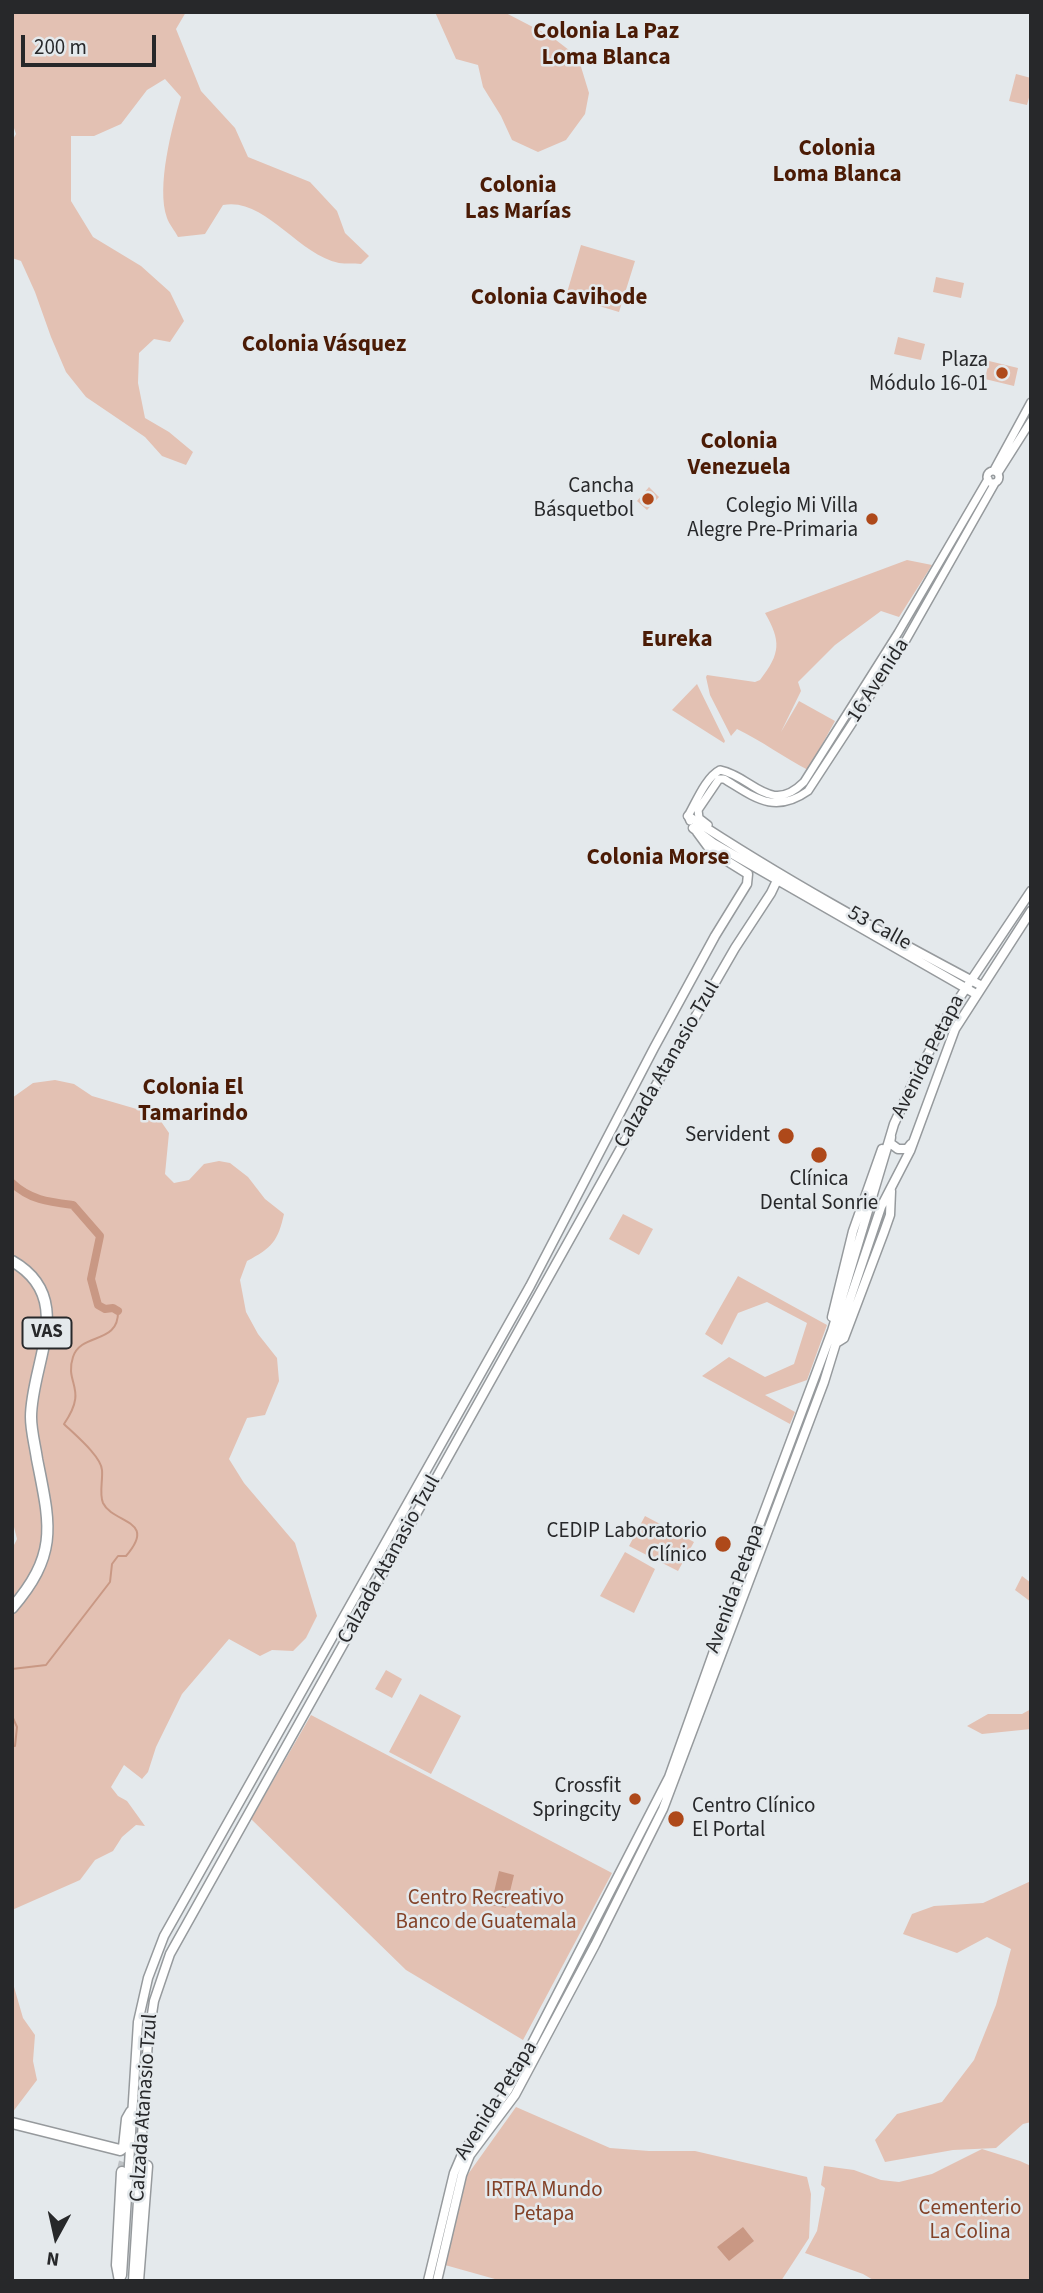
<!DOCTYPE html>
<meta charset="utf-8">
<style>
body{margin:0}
#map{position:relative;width:1043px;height:2293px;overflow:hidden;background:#e4e9ec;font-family:"Source Sans 3",sans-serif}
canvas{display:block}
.frame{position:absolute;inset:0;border:14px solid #27282a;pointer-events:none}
.north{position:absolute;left:21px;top:2202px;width:70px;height:70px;-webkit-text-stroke:5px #e4e9ec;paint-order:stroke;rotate:188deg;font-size:19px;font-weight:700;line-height:28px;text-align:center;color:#27282a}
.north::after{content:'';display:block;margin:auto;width:24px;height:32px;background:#27282a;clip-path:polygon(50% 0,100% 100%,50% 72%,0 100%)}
.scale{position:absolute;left:21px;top:35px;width:135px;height:32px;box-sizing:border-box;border:4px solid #27282a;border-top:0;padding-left:9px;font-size:21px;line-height:24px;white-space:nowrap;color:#27282a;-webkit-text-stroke:5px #e4e9ec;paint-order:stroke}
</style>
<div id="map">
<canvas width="1043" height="2293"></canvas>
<div class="frame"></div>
<div class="north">N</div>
<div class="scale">200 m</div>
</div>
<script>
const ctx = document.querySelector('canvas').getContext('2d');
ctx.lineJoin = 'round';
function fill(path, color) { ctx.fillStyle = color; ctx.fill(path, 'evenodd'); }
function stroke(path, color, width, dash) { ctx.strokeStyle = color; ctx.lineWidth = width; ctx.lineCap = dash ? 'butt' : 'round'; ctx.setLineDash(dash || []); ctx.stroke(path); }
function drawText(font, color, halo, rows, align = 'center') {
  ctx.font = font + ' "Source Sans 3",sans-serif'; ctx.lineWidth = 5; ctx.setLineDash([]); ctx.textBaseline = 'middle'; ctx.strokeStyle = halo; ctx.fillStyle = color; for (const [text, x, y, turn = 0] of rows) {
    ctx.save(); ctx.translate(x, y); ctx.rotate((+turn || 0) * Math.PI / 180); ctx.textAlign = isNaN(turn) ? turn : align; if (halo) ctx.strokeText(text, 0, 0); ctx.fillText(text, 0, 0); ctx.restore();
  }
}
const green = new Path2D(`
 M 16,12 L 186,12 L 176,29 L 201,91 L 235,128 L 248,157 L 310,182 L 337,211 L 345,233 L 369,256 L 361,264 C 354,263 346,264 339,263 C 297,254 265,197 223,205 L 205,234 L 178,237 C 175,231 169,224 167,218 C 156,187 172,127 181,97 L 165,79 L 147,90 L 121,124 L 94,136 L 71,136 L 71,201 L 93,237 L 141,266 L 170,292 L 184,321 L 170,342 L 154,339 L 139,353 L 138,383 L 145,418 L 169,432 L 193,452 L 186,465 L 162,456 L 145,437 L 86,397 L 66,372 L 51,337 L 35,292 L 21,261 L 12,258 L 12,141 L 16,134 L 12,122 L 12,15 Z
 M 435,12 L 504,12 L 552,37 L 578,57 L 589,93 L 585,114 L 566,140 L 538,152 L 512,140 L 501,116 L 483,87 L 478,65 L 456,59 Z
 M 1016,74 L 1031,78 L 1031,90 L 1027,105 L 1009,101 Z
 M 581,245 L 635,261 L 619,312 L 566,296 Z
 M 936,277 L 964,283 L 961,298 L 933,292 Z
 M 898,337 L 925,344 L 921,360 L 894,354 Z
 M 989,361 L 1018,368 L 1014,386 L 985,379 Z
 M 649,487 L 659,497 L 647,510 L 637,501 Z
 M 907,560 L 932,565 L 899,617 L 881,611 L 835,645 L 798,682 L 801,691 L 781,732 L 799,701 L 835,721 L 808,770 C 783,757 762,741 737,729 L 731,736 L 710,695 L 706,677 L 707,675 L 755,682 L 760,680 C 781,653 781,641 765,613 Z
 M 697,684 L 725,741 L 724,743 L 672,710 Z
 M 55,1080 L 74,1084 L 92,1096 L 140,1110 L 160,1120 L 169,1133 L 165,1174 L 174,1183 L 189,1180 L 204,1164 L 219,1161 L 230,1163 L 248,1177 L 265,1199 L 284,1214 C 278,1241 272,1248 247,1261 L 240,1280 L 246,1312 L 258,1334 L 277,1358 L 279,1381 L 265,1415 L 247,1418 L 229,1459 L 244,1483 L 295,1543 L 317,1616 L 306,1638 L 293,1651 L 272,1650 L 260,1656 L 229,1639 L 182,1694 L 156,1747 L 148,1772 L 142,1779 L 124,1765 L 111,1787 L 118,1796 L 127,1801 L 145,1826 L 136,1825 L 122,1837 L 113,1851 L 95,1860 L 80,1880 L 12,1910 L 12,1549 L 17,1539 L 12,1519 L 12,1098 L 33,1083 Z
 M 623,1214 L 653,1229 L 639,1255 L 609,1239 Z
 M 738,1276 L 827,1325 L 807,1380 L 765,1395 L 795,1412 L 790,1424 L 702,1376 L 729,1357 L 765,1377 L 794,1364 L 807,1323 L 767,1302 L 738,1313 L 722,1345 L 705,1334 Z
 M 645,1516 L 694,1542 L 678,1571 L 629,1546 Z
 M 625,1552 L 655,1569 L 634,1613 L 600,1596 Z
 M 1022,1576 L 1031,1583 L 1031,1602 L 1015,1590 Z
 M 386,1670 L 402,1679 L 392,1698 L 375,1689 Z
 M 420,1694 L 461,1716 L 431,1774 L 389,1752 Z
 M 1031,1709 L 1031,1729 L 982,1734 L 967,1726 L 988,1714 L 1022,1714 Z
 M 311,1715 L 612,1873 L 523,2040 L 406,1970 L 251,1819 Z
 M 1031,1881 L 1031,2122 L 1023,2124 L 996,2148 L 953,2150 L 885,2162 L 875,2140 L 897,2114 L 942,2102 L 974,2060 L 996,2005 L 1011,1949 L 987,1937 L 957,1953 L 903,1934 L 912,1914 L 934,1906 L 983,1903 Z
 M 12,1980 L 23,2018 L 35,2035 L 33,2061 L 37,2080 L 12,2113 Z
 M 516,2107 L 610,2148 L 649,2151 L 695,2151 L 807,2177 L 811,2194 L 809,2238 L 781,2281 L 502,2281 L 445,2265 L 466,2177 Z
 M 982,2149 L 1020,2161 L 1031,2166 L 1031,2281 L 875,2281 L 863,2274 L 805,2253 L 817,2231 L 825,2188 L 821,2185 L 824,2166 L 854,2170 L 881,2180 L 899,2182 L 932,2174 Z`);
const water = new Path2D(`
 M 499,1871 L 514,1875 L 506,1908 L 491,1905 Z
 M 743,2227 L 754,2241 L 729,2261 L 717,2247 Z`);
const stream = new Path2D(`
 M 12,1669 L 46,1665 L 110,1582 L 112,1564 L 118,1556 L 126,1556 C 158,1519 113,1524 103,1503 C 99,1494 103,1480 102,1470 C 101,1456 74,1434 64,1424 C 89,1388 64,1384 73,1357 C 81,1332 119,1345 118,1311
 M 12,1716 L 17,1727 L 15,1746 L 12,1746`);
const river = new Path2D(`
 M 12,1183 C 30,1200 49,1202 73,1205 L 100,1236 L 91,1279 L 98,1305 L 105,1309 L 113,1308 L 118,1311`);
const highwayTunnel = new Path2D(`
 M 122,2172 C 123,2161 125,2154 137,2151`);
const secondary = new Path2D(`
 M 994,470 L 1031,402
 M987 477a6 6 0 1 1 12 0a6 6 0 1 1-12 0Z
 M 998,473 L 1031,421
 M 690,821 L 688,816 C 696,802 706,777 720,770 C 752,776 770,816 804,782 L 898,633 L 988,479
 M 708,825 L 699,818 L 698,810 L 719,779 L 724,779 C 754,797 774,815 808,791 L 902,647 L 995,483`);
const primary = new Path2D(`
 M 688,816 C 782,878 882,933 982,986
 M 693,828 L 713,843 L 976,994
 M 891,1137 L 890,1143 L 898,1149 L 907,1149 L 911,1144
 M 832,1317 L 853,1231 L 882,1149
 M 836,1343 L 844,1338 L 884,1232 L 890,1215 L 891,1191
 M 122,2275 L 138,2022 L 148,1978 L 164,1936 L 530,1286 L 654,1048 L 715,936 L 747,884 L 748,874 L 711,851 L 697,832
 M 133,2281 L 148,2040 L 154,2001 L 170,1954 L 660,1078 L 735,948 L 771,893 L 780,874
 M 428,2281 L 454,2173 L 463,2152 L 508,2090 L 669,1777 L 751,1547 L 832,1331 L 894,1124 L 911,1087 L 948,1015 L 1031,891
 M 437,2281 L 462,2175 L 470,2155 L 515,2095 L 595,1945 L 663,1809 L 824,1382 L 844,1317 L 881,1207 L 910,1151 L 955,1029 L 1031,911`);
const highway = new Path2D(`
 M 12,1261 C 77,1298 31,1363 31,1417 C 31,1431 35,1445 37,1459 C 50,1525 59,1553 12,1608
 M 12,2123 L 120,2150 L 124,2147 L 127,2119 L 131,2112
 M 120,2281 L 117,2265 L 122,2172
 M 138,2281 L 147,2166`);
const markers = [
 [1002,373,7,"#ae491a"],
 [648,499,7,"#ae491a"],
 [872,519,7,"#ae491a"],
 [786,1136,9,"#ae491a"],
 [819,1155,9,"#ae491a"],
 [723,1544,9,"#ae491a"],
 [635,1799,7,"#ae491a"],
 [676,1819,9,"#ae491a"]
];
const shields = [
 [47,1333,49]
];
const shieldNames = [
 ["VAS",47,1333]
];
const poiNames = [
 ["Plaza",988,361],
 ["Módulo 16-01",988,385],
 ["Cancha",634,487],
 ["Básquetbol",634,511],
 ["Colegio Mi Villa",858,507],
 ["Alegre Pre-Primaria",858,531],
 ["Servident",770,1136],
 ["Clínica",819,1180,"center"],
 ["Dental Sonrie",819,1204,"center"],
 ["CEDIP Laboratorio",707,1532],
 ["Clínico",707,1556],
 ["Crossfit",621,1787],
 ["Springcity",621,1811],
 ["Centro Clínico",692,1807,"left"],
 ["El Portal",692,1831,"left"]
];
const streetNames = [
 ["16 Avenida",879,681,-57],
 ["53 Calle",879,929,29],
 ["Avenida Petapa",929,1057,-63],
 ["Calzada Atanasio Tzul",668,1065,-60],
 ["Calzada Atanasio Tzul",390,1560,-61],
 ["Avenida Petapa",736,1589,-70],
 ["Avenida Petapa",497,2101,-58],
 ["Calzada Atanasio Tzul",145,2108,-86]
];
const parkNames = [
 ["Centro Recreativo",486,1899],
 ["Banco de Guatemala",486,1923],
 ["IRTRA Mundo",544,2191],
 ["Petapa",544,2215],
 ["Cementerio",970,2209],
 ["La Colina",970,2233]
];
const neighbourhoodNames = [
 ["Colonia La Paz",606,33],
 ["Loma Blanca",606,59],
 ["Colonia",837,150],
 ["Loma Blanca",837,176],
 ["Colonia",518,187],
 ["Las Marías",518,213],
 ["Colonia Cavihode",559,299],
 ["Colonia Vásquez",324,346],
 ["Colonia",739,443],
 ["Venezuela",739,469],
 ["Eureka",677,641],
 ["Colonia Morse",658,859],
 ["Colonia El",193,1089],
 ["Tamarindo",193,1115]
];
fill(green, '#e3c1b3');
fill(water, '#c99884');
stroke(stream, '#c99884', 2);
stroke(river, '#c99884', 8);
stroke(highwayTunnel, '#bec2c5', 10, [10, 5]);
stroke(secondary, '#969a9d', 10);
stroke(primary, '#969a9d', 11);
stroke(highway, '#969a9d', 13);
stroke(secondary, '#fff', 7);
stroke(primary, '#fff', 8);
stroke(highway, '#fff', 10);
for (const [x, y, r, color] of markers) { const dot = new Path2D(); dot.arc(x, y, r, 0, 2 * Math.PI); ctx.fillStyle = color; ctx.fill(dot); stroke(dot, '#e4e9ec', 2.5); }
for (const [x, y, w] of shields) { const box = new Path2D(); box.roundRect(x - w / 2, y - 15.5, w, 31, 5); ctx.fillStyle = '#e4e9ec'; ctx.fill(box); stroke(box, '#27282a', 2); }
drawText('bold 19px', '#27282a', null, shieldNames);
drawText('21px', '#27282a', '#e4e9ec', poiNames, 'right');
drawText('21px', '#27282a', '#e4e9ec', streetNames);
drawText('21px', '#834228', '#e4e9ec', parkNames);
drawText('bold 23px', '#4b1b05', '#e4e9ec', neighbourhoodNames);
</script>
